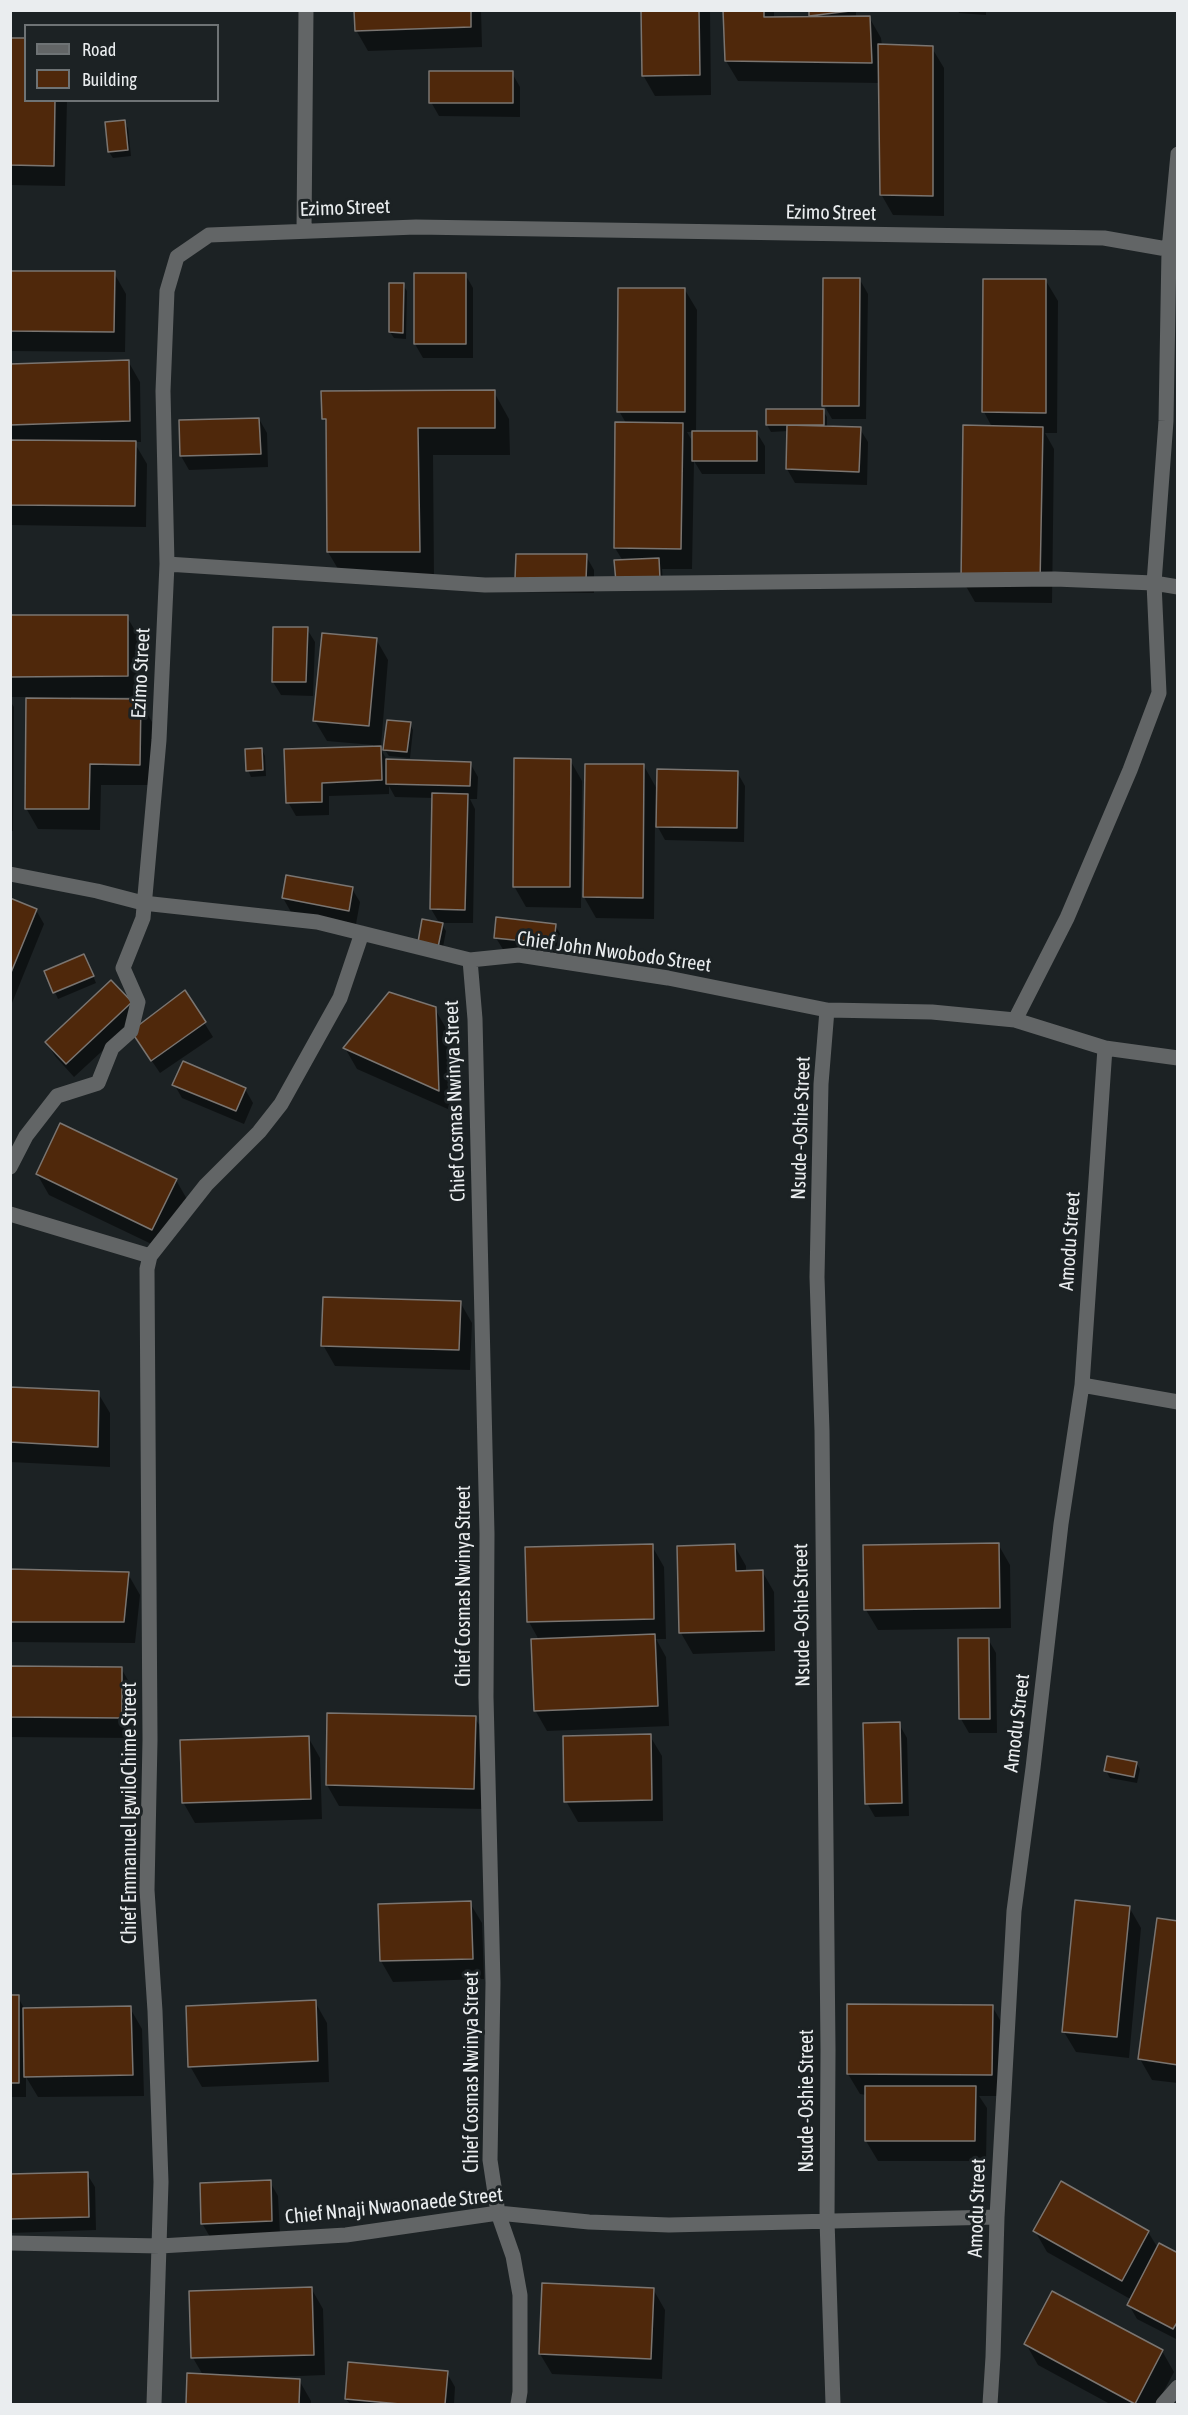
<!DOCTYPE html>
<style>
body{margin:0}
#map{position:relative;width:1188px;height:2415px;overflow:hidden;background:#1c2224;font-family:"Asap Condensed",sans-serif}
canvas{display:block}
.frame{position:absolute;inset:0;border:12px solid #eaedef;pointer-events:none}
.legend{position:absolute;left:24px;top:24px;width:195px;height:78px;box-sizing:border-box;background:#1c2224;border:2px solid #6e7375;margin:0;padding:8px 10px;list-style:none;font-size:18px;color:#eaedef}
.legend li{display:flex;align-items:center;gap:12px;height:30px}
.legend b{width:30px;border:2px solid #6e7375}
</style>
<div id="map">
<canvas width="1188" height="2415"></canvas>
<div class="frame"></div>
<ul class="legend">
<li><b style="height:8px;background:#626566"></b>Road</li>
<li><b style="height:16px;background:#4f280b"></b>Building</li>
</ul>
</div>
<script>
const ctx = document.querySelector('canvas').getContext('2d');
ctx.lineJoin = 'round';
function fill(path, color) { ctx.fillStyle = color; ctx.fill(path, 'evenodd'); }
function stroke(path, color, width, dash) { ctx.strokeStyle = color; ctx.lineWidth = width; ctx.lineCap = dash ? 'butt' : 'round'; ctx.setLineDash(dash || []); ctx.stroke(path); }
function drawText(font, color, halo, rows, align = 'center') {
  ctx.font = font + ' "Asap Condensed",sans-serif'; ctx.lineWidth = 6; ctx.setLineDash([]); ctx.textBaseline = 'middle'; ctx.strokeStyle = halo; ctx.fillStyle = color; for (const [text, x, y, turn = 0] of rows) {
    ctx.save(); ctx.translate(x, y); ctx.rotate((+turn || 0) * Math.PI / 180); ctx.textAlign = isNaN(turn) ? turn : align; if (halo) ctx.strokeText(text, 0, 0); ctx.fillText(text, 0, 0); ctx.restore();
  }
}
const shadow = new Path2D(`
 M 355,10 L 481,10 L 482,47 L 368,51 L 356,30 Z
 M 642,10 L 710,10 L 711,95 L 655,96 L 643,75 Z
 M 724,10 L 774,10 L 774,18 L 812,18 L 810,10 L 856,10 L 856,17 L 869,17 L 881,38 L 882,46 L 932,48 L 944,68 L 944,216 L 893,215 L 881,194 L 880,83 L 738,81 L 726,61 Z
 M 958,10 L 986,10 L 986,15 L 959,13 Z
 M 10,39 L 26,100 L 67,100 L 65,186 L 10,185 Z
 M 512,73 L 520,87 L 520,117 L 439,116 L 431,102 Z
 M 124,121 L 128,128 L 131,156 L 113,158 L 109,152 Z
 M 10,272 L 114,273 L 126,294 L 125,352 L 10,351 Z
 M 465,274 L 473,288 L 473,358 L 423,358 L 415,344 Z
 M 860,280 L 868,294 L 866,419 L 832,419 L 824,405 Z
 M 985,281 L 1046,281 L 1058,301 L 1057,433 L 1045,433 L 1054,449 L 1052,603 L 975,602 L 963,581 L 992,427 L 984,412 Z
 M 403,285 L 407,291 L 406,339 L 394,338 L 390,332 Z
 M 685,290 L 697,310 L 696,433 L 757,433 L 765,446 L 765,474 L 702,474 L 694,461 L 692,569 L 662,569 L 663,585 L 623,561 L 615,548 L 626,423 L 619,411 ZM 687,432 L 694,432 L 694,444 Z
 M 128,361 L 140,382 L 141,442 L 134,442 L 147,464 L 146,527 L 10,525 L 10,365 Z
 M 494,392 L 509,419 L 510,455 L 433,455 L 434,579 L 344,579 L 328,552 L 328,426 L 323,418 Z
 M 768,411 L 823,411 L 827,417 L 827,427 L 860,429 L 868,442 L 867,485 L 795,483 L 787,469 L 788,431 L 771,432 L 767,425 Z
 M 259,419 L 267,433 L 268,467 L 189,470 L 181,456 Z
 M 586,556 L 594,570 L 594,593 L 525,592 L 517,579 Z
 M 10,617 L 127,617 L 139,637 L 139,697 L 71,697 L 71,700 L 140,701 L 152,722 L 151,785 L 101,785 L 100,830 L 38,829 L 26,808 L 28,697 L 10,697 Z
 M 307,629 L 315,642 L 313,696 L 281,695 L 273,682 Z
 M 376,639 L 388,660 L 381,746 L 379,746 L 387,760 L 470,763 L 478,777 L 477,799 L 470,799 L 475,809 L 473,923 L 441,923 L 446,931 L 441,958 L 423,954 L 440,924 L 431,909 L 434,798 L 395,797 L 389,786 L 389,794 L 329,796 L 329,815 L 296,816 L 288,802 L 373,747 L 373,745 L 327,741 L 315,721 Z
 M 10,701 L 14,707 L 13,831 L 10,831 Z
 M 410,724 L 413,730 L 410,758 L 389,756 L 385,750 Z
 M 262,750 L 265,756 L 266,776 L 251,777 L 248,770 Z
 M 570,760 L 582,781 L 581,908 L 526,907 L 514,886 Z
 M 644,766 L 658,791 L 737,772 L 745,786 L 744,842 L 665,840 L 655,822 L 654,919 L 596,918 L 584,897 Z
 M 352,889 L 360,902 L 356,924 L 291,912 L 283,898 Z
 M 10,900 L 36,910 L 44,924 L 10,1008 Z
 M 555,925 L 563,939 L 561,958 L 504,951 L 496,938 Z
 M 87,962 L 96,983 L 58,999 L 46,972 Z
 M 185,992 L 213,1037 L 160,1073 L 141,1045 Z
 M 131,1003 L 139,1017 L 74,1077 L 55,1056 L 47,1043 Z
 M 435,1009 L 447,1030 L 450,1110 L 357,1069 L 345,1048 Z
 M 174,1084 L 245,1089 L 253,1103 L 244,1124 L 182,1098 Z
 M 37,1174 L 176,1180 L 188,1201 L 164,1250 L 49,1195 Z
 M 460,1302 L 472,1323 L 470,1370 L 335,1366 L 323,1345 Z
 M 10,1389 L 98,1393 L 110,1413 L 110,1467 L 10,1462 Z
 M 998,1544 L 1010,1565 L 1011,1628 L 878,1630 L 866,1610 Z
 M 734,1545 L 746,1566 L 746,1572 L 762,1571 L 774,1592 L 775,1651 L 693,1654 L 681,1633 Z
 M 652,1546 L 664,1567 L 666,1639 L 656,1639 L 666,1657 L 669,1726 L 547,1731 L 535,1710 L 539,1640 L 529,1622 Z
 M 10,1571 L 128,1574 L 140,1595 L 135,1643 L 10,1642 Z
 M 988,1639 L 996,1653 L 997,1733 L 969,1733 L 961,1719 Z
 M 10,1668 L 121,1668 L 133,1689 L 133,1738 L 10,1737 Z
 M 328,1714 L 475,1718 L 487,1738 L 485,1809 L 339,1806 L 327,1785 Z
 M 899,1724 L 907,1738 L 909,1816 L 875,1817 L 867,1803 Z
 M 650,1736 L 662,1756 L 663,1821 L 578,1822 L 566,1801 Z
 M 308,1737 L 320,1758 L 322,1819 L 195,1823 L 183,1802 Z
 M 1136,1763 L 1140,1769 L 1137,1783 L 1110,1778 L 1106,1771 Z
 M 470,1903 L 482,1923 L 484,1979 L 393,1982 L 381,1961 Z
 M 1129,1907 L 1141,1928 L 1129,2058 L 1076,2052 L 1064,2032 Z
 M 1178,1922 L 1178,2083 L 1152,2080 L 1140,2059 Z
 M 10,1997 L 18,1997 L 25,2010 L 130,2008 L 142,2029 L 144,2096 L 38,2097 L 26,2077 L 26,2097 L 10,2097 Z
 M 315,2002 L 327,2023 L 329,2082 L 202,2087 L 190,2066 Z
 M 992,2006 L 1004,2027 L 1003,2096 L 979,2096 L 987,2108 L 986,2161 L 878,2161 L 866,2141 L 866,2095 L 860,2094 L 848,2074 Z
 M 87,2174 L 95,2187 L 96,2230 L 10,2233 L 10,2175 Z
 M 270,2182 L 278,2196 L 280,2234 L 210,2237 L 202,2223 Z
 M 1035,2231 L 1148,2232 L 1158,2248 L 1178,2254 L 1178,2340 L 1137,2319 L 1129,2305 L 1132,2300 L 1047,2252 Z
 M 311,2288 L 323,2309 L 325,2375 L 274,2377 L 274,2379 L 299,2380 L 311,2401 L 311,2404 L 187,2404 L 189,2375 L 203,2375 L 193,2358 L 191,2292 Z
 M 653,2289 L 665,2310 L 662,2379 L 552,2374 L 540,2354 Z
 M 1026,2344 L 1162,2351 L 1174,2372 L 1157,2404 L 1110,2404 L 1038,2365 Z
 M 447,2373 L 455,2387 L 454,2404 L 350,2404 L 346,2399 Z`);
const building = new Path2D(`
 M 354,10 L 471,10 L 471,27 L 355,31 Z
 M 641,10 L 699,10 L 700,75 L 642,76 Z
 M 723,10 L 764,10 L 764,17 L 870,16 L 872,63 L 725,61 Z
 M 809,10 L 850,10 L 850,11 L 809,16 Z
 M 10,38 L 26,38 L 26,100 L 55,100 L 54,166 L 10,165 Z
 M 878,44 L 933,46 L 933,196 L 880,195 Z
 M 429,71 L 513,71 L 513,103 L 429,103 Z
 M 125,120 L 128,150 L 108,152 L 105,122 Z
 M 10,271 L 115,271 L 114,332 L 10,331 Z
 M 414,273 L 466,273 L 466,344 L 414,344 Z
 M 823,278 L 860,278 L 859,406 L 822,406 Z
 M 983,279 L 1046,279 L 1046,413 L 982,412 Z
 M 389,283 L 404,283 L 403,333 L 389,332 Z
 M 618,288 L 685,288 L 685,412 L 617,412 Z
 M 129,360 L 130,421 L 10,425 L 10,364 Z
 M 495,390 L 495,428 L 418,428 L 420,552 L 327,552 L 326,419 L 322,419 L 321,391 Z
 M 766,409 L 824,409 L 824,425 L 766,425 Z
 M 259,418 L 261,454 L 180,456 L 179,420 Z
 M 615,422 L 683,423 L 681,549 L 614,548 Z
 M 787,425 L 861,427 L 859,472 L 786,469 Z
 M 963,425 L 1043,427 L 1040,583 L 961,582 Z
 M 692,431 L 757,431 L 757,461 L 692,461 Z
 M 10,440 L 136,441 L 135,506 L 10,505 Z
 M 516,554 L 587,554 L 586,580 L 515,579 Z
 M 659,558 L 660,579 L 616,582 L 614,560 Z
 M 10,615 L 128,615 L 128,676 L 10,677 Z
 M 273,627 L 308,627 L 306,682 L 272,682 Z
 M 322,633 L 377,638 L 369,726 L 313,721 Z
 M 26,698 L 141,699 L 140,765 L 90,764 L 89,809 L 25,809 Z
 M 387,720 L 411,722 L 407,752 L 383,750 Z
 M 381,746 L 382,780 L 322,783 L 322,802 L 286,803 L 284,749 Z
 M 262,748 L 263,770 L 246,771 L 245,749 Z
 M 514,758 L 571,759 L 570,887 L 513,887 Z
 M 386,759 L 471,762 L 470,786 L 386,784 Z
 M 585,764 L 644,764 L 643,898 L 583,897 Z
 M 657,769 L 738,771 L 737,828 L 656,827 Z
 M 432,793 L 468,794 L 465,910 L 430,909 Z
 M 286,875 L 353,887 L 349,911 L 282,898 Z
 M 10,898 L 37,909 L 10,975 Z
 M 496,917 L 556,924 L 554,944 L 494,938 Z
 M 422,919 L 443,923 L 437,952 L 417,948 Z
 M 84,954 L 94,976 L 53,993 L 44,971 Z
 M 111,980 L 132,1002 L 66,1064 L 45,1042 Z
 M 185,990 L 206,1022 L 151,1061 L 131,1031 Z
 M 389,992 L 436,1007 L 439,1091 L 343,1048 Z
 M 183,1061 L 246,1088 L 236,1111 L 172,1085 Z
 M 60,1123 L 177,1179 L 152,1230 L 36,1174 Z
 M 323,1297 L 461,1301 L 459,1350 L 321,1346 Z
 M 10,1387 L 99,1391 L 98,1447 L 10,1442 Z
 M 999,1543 L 1000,1608 L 864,1610 L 863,1545 Z
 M 653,1544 L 654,1619 L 527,1622 L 525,1547 Z
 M 735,1544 L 736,1571 L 763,1570 L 764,1631 L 679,1633 L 677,1546 Z
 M 10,1569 L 129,1572 L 124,1622 L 10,1622 Z
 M 655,1634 L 658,1706 L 534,1711 L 531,1639 Z
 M 958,1638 L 989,1638 L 990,1719 L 959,1719 Z
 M 10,1666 L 122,1667 L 122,1718 L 10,1717 Z
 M 327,1713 L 476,1716 L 474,1789 L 326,1785 Z
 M 900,1722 L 902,1803 L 865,1804 L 863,1723 Z
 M 651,1734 L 652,1800 L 564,1802 L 563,1736 Z
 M 309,1736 L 311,1799 L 182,1803 L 180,1740 Z
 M 1107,1756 L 1137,1762 L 1134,1777 L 1104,1771 Z
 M 1075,1900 L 1130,1906 L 1117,2037 L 1062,2032 Z
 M 471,1901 L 473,1959 L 380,1961 L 378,1904 Z
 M 1157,1918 L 1178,1921 L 1178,2065 L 1138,2059 Z
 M 10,1995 L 19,1995 L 19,2083 L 10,2083 Z
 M 316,2000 L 318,2061 L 188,2067 L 186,2006 Z
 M 847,2004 L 993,2005 L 992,2075 L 847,2074 Z
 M 131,2006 L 133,2075 L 24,2077 L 23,2008 Z
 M 865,2086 L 976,2086 L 975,2141 L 865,2141 Z
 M 88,2172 L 89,2217 L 10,2219 L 10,2174 Z
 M 271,2180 L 272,2221 L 201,2224 L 200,2183 Z
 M 1061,2181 L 1149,2231 L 1122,2281 L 1033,2231 Z
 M 1159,2243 L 1178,2253 L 1178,2321 L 1173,2329 L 1127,2305 Z
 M 542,2283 L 654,2288 L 651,2359 L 539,2354 Z
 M 312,2287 L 314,2355 L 191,2358 L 189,2291 Z
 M 1052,2291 L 1163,2350 L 1135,2404 L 1024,2344 Z
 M 348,2362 L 448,2371 L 445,2404 L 400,2404 L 345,2399 Z
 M 187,2373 L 300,2379 L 299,2404 L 186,2404 Z`);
const minor = new Path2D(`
 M 304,230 L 306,10
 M 167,564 L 485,585 L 1055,579 L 1154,583 L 1178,587
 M 10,874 L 97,891 L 143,903 L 317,922 L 470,960 L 519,955 L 668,978 L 827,1010 L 932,1012 L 1015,1020 L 1105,1048 L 1178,1058
 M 470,960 L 475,1019 L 487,1534 L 486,1697 L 493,1983 L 490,2160 L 498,2213 L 513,2256 L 520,2295 L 520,2392 L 518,2404
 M 827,1010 L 821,1084 L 817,1277 L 822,1431 L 828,2050 L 827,2220 L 833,2404
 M 1015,1020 L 1067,918 L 1130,770 L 1159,693 L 1154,583 L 1166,421 L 1169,250 L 1178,154
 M 10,1167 L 26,1136 L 57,1096 L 98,1083 L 112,1048 L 131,1031 L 138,1002 L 123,968 L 143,918 L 159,740 L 167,564 L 163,391 L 167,291 L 177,257 L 209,235 L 416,227 L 1104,238 L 1178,251
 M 10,1214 L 150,1256
 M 1082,1385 L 1178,1402
 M 10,2243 L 160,2246 L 346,2235 L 498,2213 L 589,2222 L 669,2225 L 997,2217
 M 154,2404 L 161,2182 L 155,2011 L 147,1890 L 150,1740 L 147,1269 L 150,1256 L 206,1185 L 259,1132 L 281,1104 L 340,998 L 362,933
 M 990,2404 L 993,2357 L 997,2217 L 1014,1911 L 1033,1768 L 1061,1524 L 1082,1385 L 1105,1048
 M 1163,2404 L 1178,2387`);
const streetNames = [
 ["Ezimo Street",345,208,-2],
 ["Ezimo Street",831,213,1],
 ["Ezimo Street",141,673,-87],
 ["Chief John Nwobodo Street",614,952,8],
 ["Chief Cosmas Nwinya Street",455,1101,-92],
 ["Nsude -Oshie Street",801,1128,-88],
 ["Amodu Street",1070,1241,-86],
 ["Chief Cosmas Nwinya Street",464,1586,-90],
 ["Nsude -Oshie Street",802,1615,-91],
 ["Amodu Street",1017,1723,-83],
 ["Chief Emmanuel IgwiloChime Street",130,1813,-90],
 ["Chief Cosmas Nwinya Street",472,2072,-90],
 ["Nsude -Oshie Street",807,2101,-90],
 ["Chief Nnaji Nwaonaede Street",394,2206,-6],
 ["Amodu Street",977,2208,-88]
];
fill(shadow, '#0007');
fill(building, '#4f280b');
stroke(building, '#7a7571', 1.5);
stroke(minor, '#626566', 15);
drawText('20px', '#eaedef', '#1c2224', streetNames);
</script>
